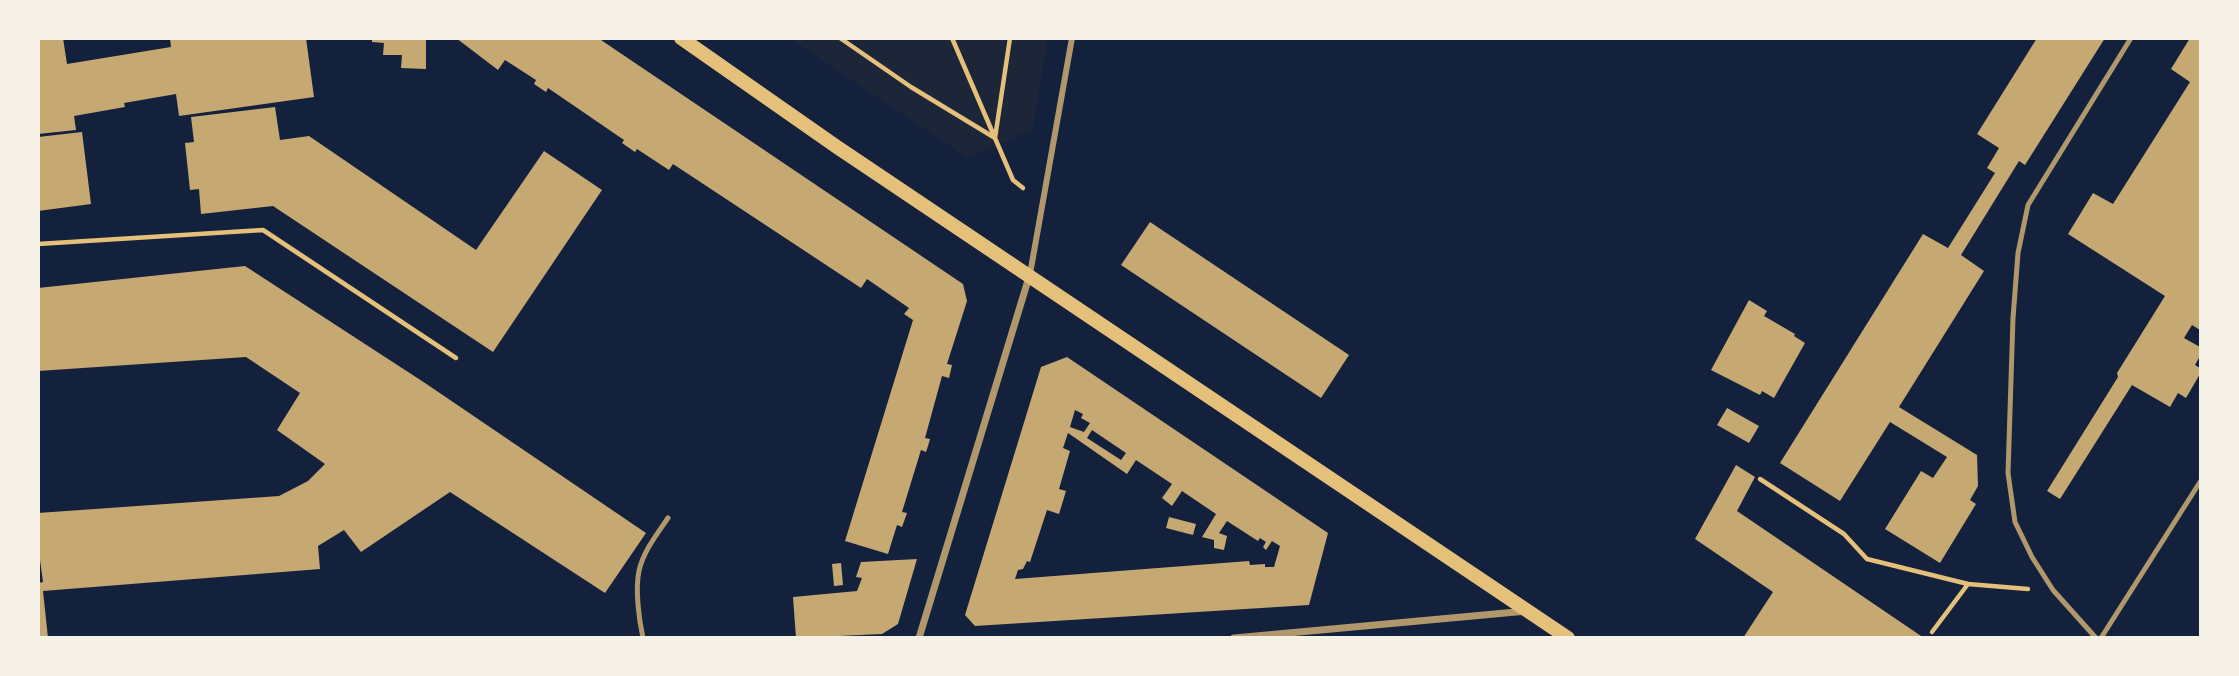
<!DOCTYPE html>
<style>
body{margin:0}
#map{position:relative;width:2239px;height:676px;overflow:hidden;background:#14213d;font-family:"Noto Sans",sans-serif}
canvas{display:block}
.frame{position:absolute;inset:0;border:40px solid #f6f1e7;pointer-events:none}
</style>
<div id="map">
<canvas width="2239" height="676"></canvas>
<div class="frame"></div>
</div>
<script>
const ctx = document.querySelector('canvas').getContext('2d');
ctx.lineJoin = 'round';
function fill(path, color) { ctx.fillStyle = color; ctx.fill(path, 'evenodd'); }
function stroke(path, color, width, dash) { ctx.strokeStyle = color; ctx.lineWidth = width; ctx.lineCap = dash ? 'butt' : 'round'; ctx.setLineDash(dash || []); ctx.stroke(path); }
const green = new Path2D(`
 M 791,39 L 1048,39 L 1032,130 L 968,158 Z`);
const building = new Path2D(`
 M 41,38 L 63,38 L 67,64 L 171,47 L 170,38 L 306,38 L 314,97 L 179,116 L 176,94 L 124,103 L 125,107 L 74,116 L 76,130 L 38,134 L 38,41 Z
 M 372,38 L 426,38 L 426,69 L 401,68 L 402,55 L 383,55 L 384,43 L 372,42 Z
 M 456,38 L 598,38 L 963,284 L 967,301 L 947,364 L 952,365 L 949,378 L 942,376 L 925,438 L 930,439 L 928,446 L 926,452 L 921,450 L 902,512 L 907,513 L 902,527 L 897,525 L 888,554 L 845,541 L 913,320 L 904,314 L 909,308 L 867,279 L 861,288 L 673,164 L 669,170 L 637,149 L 635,152 L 622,143 L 624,140 L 548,88 L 546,92 L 534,84 L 536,80 L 505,60 L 498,70 Z
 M 2037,38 L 2105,38 L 2025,165 L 2019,161 L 1961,255 L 1984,271 L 1899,407 L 1977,455 L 1978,486 L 1970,500 L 1976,504 L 1940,563 L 1885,529 L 1921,471 L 1933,478 L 1947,457 L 1890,422 L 1840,501 L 1780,463 L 1923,234 L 1948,248 L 1995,173 L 1987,168 L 1999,148 L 1977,134 Z
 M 2190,38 L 2200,38 L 2200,330 L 2192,325 L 2184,338 L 2200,347 L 2200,356 L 2195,365 L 2200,368 L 2200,374 L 2186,398 L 2178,393 L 2170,407 L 2132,385 L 2060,499 L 2047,491 L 2118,377 L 2117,373 L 2165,296 L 2068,234 L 2093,193 L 2113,204 L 2190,82 L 2171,69 Z
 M 275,107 L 280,140 L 309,136 L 476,250 L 544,151 L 602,190 L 493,352 L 273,206 L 201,214 L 199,189 L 190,190 L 185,143 L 194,142 L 191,117 Z
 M 82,132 L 91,204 L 38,211 L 38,137 Z
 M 1150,222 L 1349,355 L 1321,398 L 1121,265 Z
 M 245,266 L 425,383 L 646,533 L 605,593 L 450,492 L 361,552 L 344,530 L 318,546 L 320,569 L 43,591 L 48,638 L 38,638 L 38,583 L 43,582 L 38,545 L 38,513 L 279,496 L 308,481 L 325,464 L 277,430 L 300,393 L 246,357 L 38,371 L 38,288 Z
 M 1749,300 L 1767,311 L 1764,316 L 1795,334 L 1794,336 L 1805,343 L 1774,398 L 1762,391 L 1760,395 L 1711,370 Z
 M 1067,357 L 1328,533 L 1309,605 L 975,626 L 965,615 L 1041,367 ZM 1075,410 L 1083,414 L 1081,418 L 1090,423 L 1084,432 L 1070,427 ZM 1092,430 L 1126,453 L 1121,460 L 1087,438 ZM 1068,433 L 1127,474 L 1136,460 L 1172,484 L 1162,498 L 1172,506 L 1182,491 L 1216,514 L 1202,537 L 1214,540 L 1214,548 L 1224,550 L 1227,536 L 1219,533 L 1227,521 L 1258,541 L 1260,538 L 1266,542 L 1263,547 L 1266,550 L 1272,541 L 1280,546 L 1274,567 L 1265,567 L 1265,564 L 1250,565 L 1249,561 L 1015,579 L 1018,570 L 1023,569 L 1027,561 L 1030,562 L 1047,510 L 1059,514 L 1066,491 L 1059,489 L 1070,451 L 1063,448 Z
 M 1727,408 L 1759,426 L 1749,443 L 1717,425 Z
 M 1736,465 L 1755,477 L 1737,511 L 1924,638 L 1743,638 L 1773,592 L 1695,539 Z
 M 1169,517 L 1196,524 L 1193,535 L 1166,528 Z
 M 917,559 L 898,624 L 882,634 L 796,638 L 793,597 L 857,591 L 862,578 L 856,577 L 861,562 Z
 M 841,563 L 843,585 L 834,586 L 832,564 Z`);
const path = new Path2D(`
 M 840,38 L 911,87 L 995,138 L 1010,38
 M 952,38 L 1013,180 L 1023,188
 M 38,244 L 263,230 L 456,358
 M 1760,479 L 1844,534 L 1867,559 L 1968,584 L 2028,589
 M 1932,632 L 1968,584`);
const service = new Path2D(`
 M 643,638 C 639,620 635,589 639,571 C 643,552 657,534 668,518
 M 2096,638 L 2053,590 L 2032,557 L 2015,522 L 2008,473 L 2013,318 L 2018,253 L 2028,205 L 2131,38
 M 2101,638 L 2200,482`);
const pedestrian = new Path2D(`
 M 1030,274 L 1072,38`);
const minor = new Path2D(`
 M 919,638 L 1029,277
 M 1234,638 L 1527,611`);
const secondary = new Path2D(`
 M 681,38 L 837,147 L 1568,638`);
fill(green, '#1d2539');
fill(building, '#c6a872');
stroke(path, '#e5c07b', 4.5);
stroke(service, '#b1986c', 5);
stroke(pedestrian, '#b1986c', 6);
stroke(minor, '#b1986c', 7);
stroke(secondary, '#e5c07b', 14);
</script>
